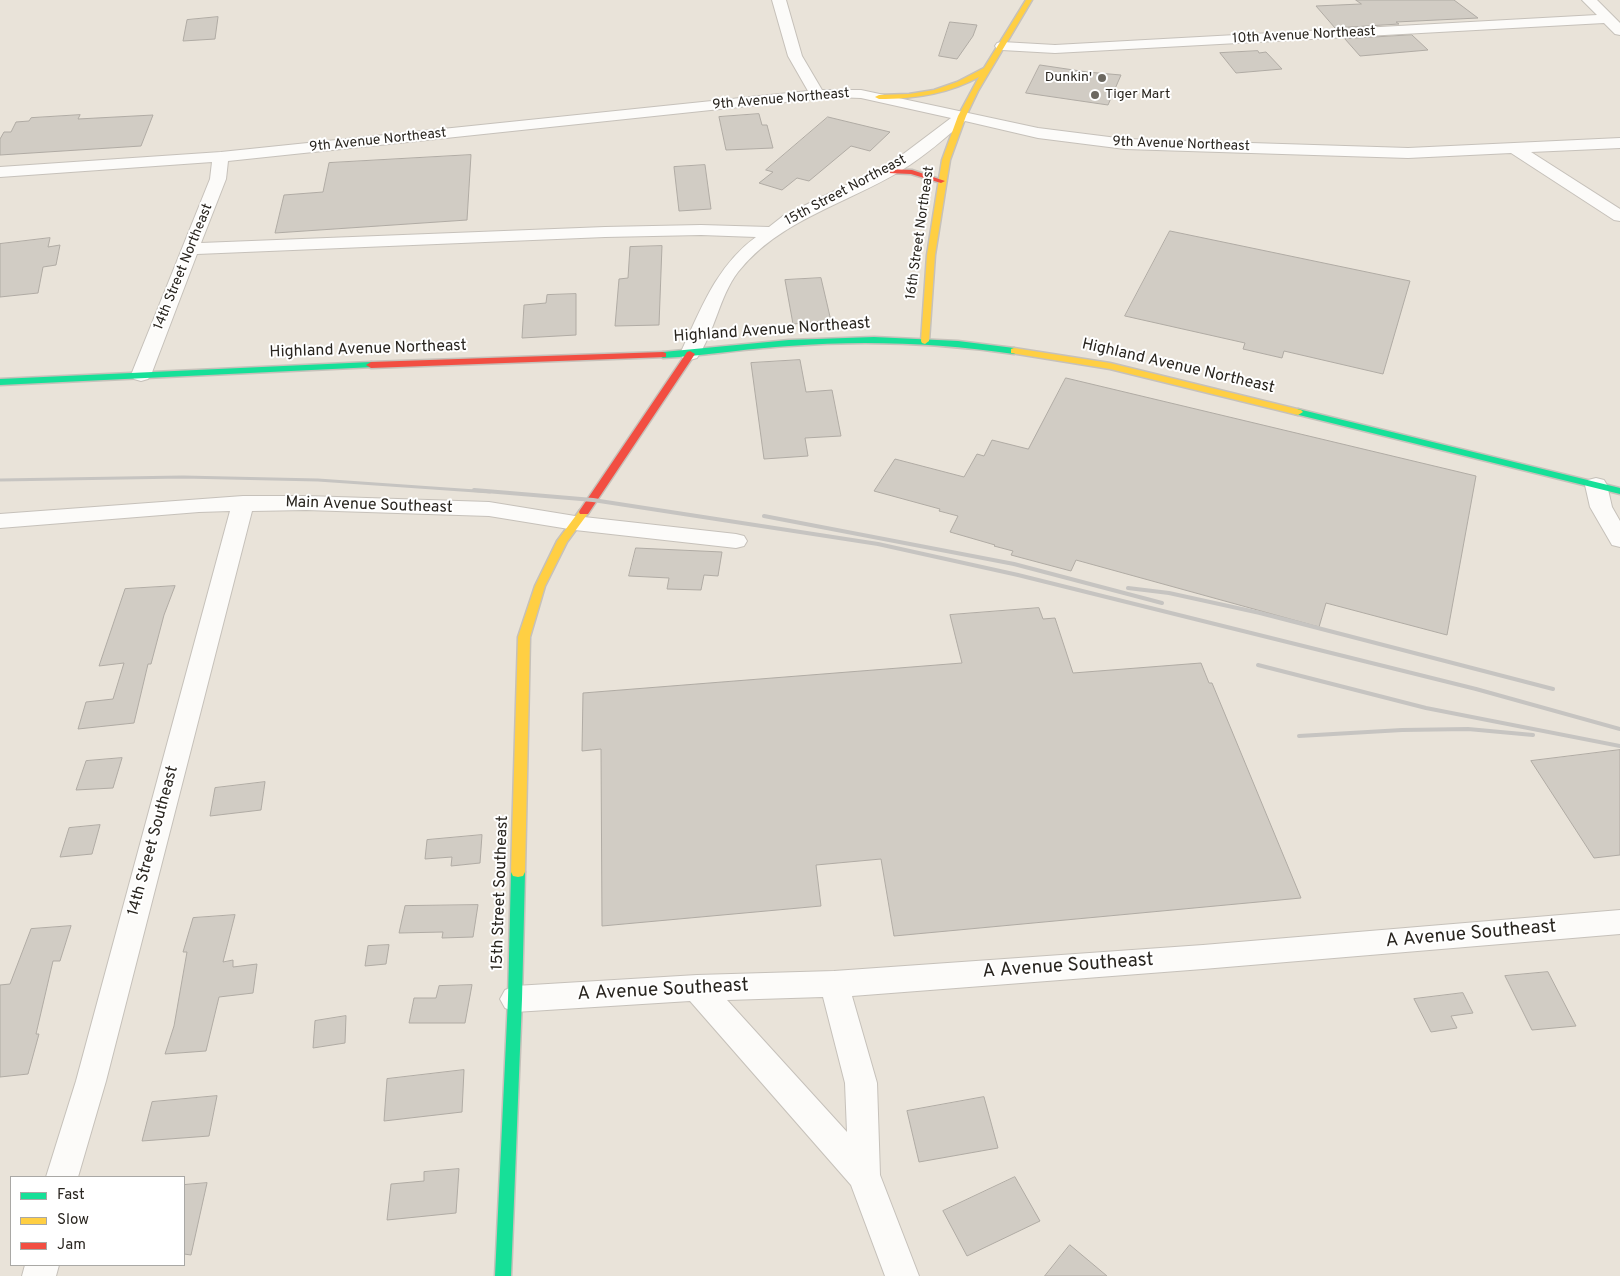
<!DOCTYPE html>
<style>
body{margin:0}
#map{position:relative;width:1620px;height:1276px;overflow:hidden;background:#e9e3d9;font-family:Overpass,sans-serif}
canvas{display:block}
.legend{position:absolute;left:10px;top:1176px;width:175px;height:90px;box-sizing:border-box;background:#fff;border:1px solid #a9a8a5;margin:0;padding:6px 9px;list-style:none;font-size:15px;color:#29251f}
.legend li{display:flex;align-items:center;gap:10px;height:25px}
.legend b{width:25px;border:1px solid #a9a8a5}
</style>
<div id="map">
<canvas width="1620" height="1276"></canvas>
<ul class="legend">
<li><b style="height:6px;background:#16e098"></b>Fast</li>
<li><b style="height:6px;background:#ffcf43"></b>Slow</li>
<li><b style="height:6px;background:#f24e42"></b>Jam</li>
</ul>
</div>
<script>
const ctx = document.querySelector('canvas').getContext('2d');
ctx.lineJoin = 'round';
function fill(path, color) { ctx.fillStyle = color; ctx.fill(path, 'evenodd'); }
function stroke(path, color, width, dash) { ctx.strokeStyle = color; ctx.lineWidth = width; ctx.lineCap = dash ? 'butt' : 'round'; ctx.setLineDash(dash || []); ctx.stroke(path); }
function drawText(font, color, halo, rows, align = 'center') {
  ctx.font = font + ' Overpass,sans-serif'; ctx.lineWidth = 4; ctx.setLineDash([]); ctx.textBaseline = 'middle'; ctx.strokeStyle = halo; ctx.fillStyle = color; for (const [text, x, y, turn = 0] of rows) {
    ctx.save(); ctx.translate(x, y); ctx.rotate((+turn || 0) * Math.PI / 180); ctx.textAlign = isNaN(turn) ? turn : align; if (halo) ctx.strokeText(text, 0, 0); ctx.fillText(text, 0, 0); ctx.restore();
  }
}
const building = new Path2D(`
 M 1356,0 L 1454,0 L 1478,18 L 1396,22 L 1399,24 L 1335,28 L 1316,6 L 1361,4 Z
 M 218,17 L 215,39 L 183,41 L 187,20 Z
 M 950,22 L 977,25 L 973,36 L 957,59 L 939,56 Z
 M 1412,35 L 1428,50 L 1360,56 L 1345,39 Z
 M 1258,51 L 1259,53 L 1266,52 L 1282,69 L 1236,73 L 1220,53 Z
 M 1040,65 L 1087,72 L 1121,75 L 1108,105 L 1026,93 Z
 M 759,114 L 762,125 L 767,125 L 773,148 L 726,150 L 719,117 Z
 M 80,115 L 78,119 L 153,115 L 141,146 L 0,155 L 0,139 L 4,132 L 11,132 L 16,122 L 29,121 L 31,118 Z
 M 828,117 L 890,132 L 870,151 L 851,146 L 809,181 L 797,178 L 782,190 L 759,183 L 773,172 L 766,170 Z
 M 471,155 L 467,220 L 275,233 L 284,195 L 323,192 L 329,163 Z
 M 705,165 L 711,209 L 679,211 L 674,167 Z
 M 1170,231 L 1410,281 L 1383,374 L 1284,351 L 1282,358 L 1243,349 L 1245,343 L 1125,316 Z
 M 50,238 L 48,247 L 60,245 L 56,265 L 43,267 L 38,293 L 0,297 L 0,244 Z
 M 662,246 L 659,325 L 615,326 L 619,279 L 628,278 L 630,247 Z
 M 821,278 L 831,321 L 793,324 L 785,280 Z
 M 576,294 L 576,335 L 522,338 L 524,305 L 546,303 L 547,295 Z
 M 800,360 L 806,392 L 832,390 L 841,436 L 805,438 L 808,456 L 764,459 L 751,363 Z
 M 1066,378 L 1476,476 L 1447,635 L 1326,603 L 1319,627 L 1076,560 L 1071,571 L 1011,555 L 1013,551 L 994,546 L 995,545 L 950,532 L 958,516 L 939,511 L 940,509 L 874,491 L 895,459 L 964,477 L 977,454 L 984,456 L 992,440 L 1028,449 Z
 M 636,548 L 722,552 L 718,576 L 704,575 L 701,590 L 667,589 L 669,578 L 629,576 Z
 M 175,586 L 164,615 L 151,664 L 148,664 L 134,723 L 78,729 L 86,702 L 113,699 L 124,663 L 99,666 L 125,589 Z
 M 1039,608 L 1043,619 L 1055,618 L 1073,673 L 1201,663 L 1209,683 L 1212,683 L 1301,898 L 894,936 L 881,859 L 816,865 L 821,906 L 602,926 L 601,749 L 582,751 L 583,693 L 962,663 L 950,615 Z
 M 1620,750 L 1620,855 L 1594,858 L 1531,761 Z
 M 122,758 L 113,788 L 76,790 L 86,761 Z
 M 265,782 L 261,810 L 210,816 L 215,788 Z
 M 100,825 L 92,854 L 60,857 L 69,828 Z
 M 482,835 L 480,863 L 451,866 L 452,857 L 425,859 L 427,840 Z
 M 478,905 L 473,937 L 442,938 L 443,932 L 399,933 L 405,906 Z
 M 235,915 L 223,962 L 233,960 L 233,967 L 257,964 L 253,993 L 219,997 L 206,1051 L 165,1054 L 174,1026 L 187,952 L 183,952 L 193,918 Z
 M 71,926 L 60,961 L 53,961 L 36,1034 L 39,1034 L 28,1074 L 0,1077 L 0,985 L 10,984 L 31,929 Z
 M 389,945 L 386,964 L 365,966 L 368,946 Z
 M 1548,972 L 1576,1026 L 1532,1030 L 1505,976 Z
 M 472,985 L 465,1023 L 409,1023 L 414,998 L 436,998 L 439,986 Z
 M 1463,993 L 1473,1013 L 1451,1016 L 1457,1028 L 1431,1032 L 1414,999 Z
 M 346,1016 L 345,1043 L 313,1048 L 315,1021 Z
 M 464,1070 L 462,1112 L 384,1121 L 387,1079 Z
 M 217,1096 L 209,1136 L 142,1141 L 152,1102 Z
 M 984,1097 L 998,1148 L 919,1162 L 907,1111 Z
 M 459,1169 L 456,1213 L 387,1220 L 391,1184 L 424,1181 L 424,1172 Z
 M 1015,1177 L 1040,1221 L 967,1256 L 943,1211 Z
 M 207,1183 L 191,1255 L 184,1254 L 184,1185 Z
 M 1070,1245 L 1107,1276 L 1045,1276 Z`);
const street = new Path2D(`
 M 772,0 L 786,0 L 802,56 L 822,90 L 861,90 L 1038,128 L 1125,139 L 1408,148 L 1620,138 L 1620,148 L 1531,152 L 1620,209 L 1620,221 L 1614,220 L 1511,153 L 1408,158 L 1125,149 L 1038,138 L 965,121 C 945,138 925,156 902,170 C 847,204 780,219 738,272 C 719,297 715,332 697,358 L 690,360 L 683,358 L 680,354 C 700,311 716,266 756,237 L 701,235 L 605,237 L 197,254 L 151,375 L 148,379 L 141,381 L 134,379 L 131,375 L 210,179 L 212,162 L 0,177 L 0,167 L 221,152 L 808,91 L 788,56 ZM 834,97 L 861,98 L 951,118 L 890,164 L 783,216 L 769,227 L 701,225 L 605,227 L 201,243 L 226,179 L 228,161 Z
 M 1582,0 L 1597,0 L 1620,23 L 1620,35 L 1615,34 L 1604,23 L 1055,53 L 1002,50 L 997,49 L 995,46 L 997,43 L 1002,42 L 1055,45 L 1597,15 Z
 M 1596,478 L 1604,480 L 1607,485 L 1612,507 L 1620,521 L 1620,547 L 1612,545 L 1590,507 L 1585,485 L 1588,480 Z
 M 243,496 L 306,496 L 489,502 L 575,516 L 736,534 L 744,536 L 747,541 L 744,546 L 736,548 L 575,530 L 489,516 L 306,510 L 252,511 L 106,1081 L 78,1177 L 46,1177 L 76,1081 L 230,511 L 199,512 L 0,528 L 0,514 Z
 M 1620,910 L 1620,934 L 1203,969 L 852,996 L 877,1083 L 880,1175 L 919,1276 L 885,1276 L 851,1185 L 690,1001 L 515,1012 L 505,1008 L 500,999 L 505,990 L 515,986 L 697,975 L 834,971 L 1203,945 ZM 823,997 L 845,1083 L 847,1132 L 727,1000 Z
 M 25,1265 L 59,1265 L 56,1276 L 22,1276 Z`);
const fast = new Path2D(`
 M 874,337 L 958,341 L 1014,348 L 1019,351 L 1014,354 C 939,343 864,340 789,346 C 752,348 716,354 679,357 L 663,358 L 658,355 L 663,352 L 789,340 Z
 M 371,362 L 374,363 L 374,367 L 0,385 L 0,379 Z
 M 1298,409 L 1620,488 L 1620,494 L 1295,414 L 1293,412 Z
 M 518,867 L 523,868 L 525,872 L 522,999 L 511,1276 L 495,1276 L 508,999 L 511,872 L 513,868 Z`);
const slow = new Path2D(`
 M 1026,0 L 1032,0 L 978,91 L 966,116 L 950,160 L 935,255 L 929,341 L 925,344 L 922,343 L 921,341 L 927,255 L 942,160 L 958,116 L 979,77 C 948,94 914,99 879,99 L 875,97 L 879,95 L 909,94 L 934,90 L 957,82 L 984,68 Z
 M 1014,348 L 1110,363 L 1301,410 L 1303,412 L 1298,415 L 1110,369 L 1011,353 L 1011,349 Z
 M 584,509 L 589,512 L 567,542 L 545,586 L 530,637 L 525,872 L 523,876 L 518,877 L 513,876 L 511,872 L 518,637 L 535,586 L 557,541 L 580,510 Z`);
const jam = new Path2D(`
 M 885,169 L 912,170 L 945,181 L 941,183 L 911,174 L 888,173 L 884,171 Z
 M 690,351 L 695,354 L 588,514 L 580,514 L 579,512 L 580,510 L 687,352 Z
 M 663,352 L 666,353 L 666,357 L 371,368 L 366,365 L 371,362 Z`);
const railFar1 = new Path2D(`
 M 0,480 L 183,477 L 318,480 L 490,492`);
const rail = new Path2D(`
 M 474,490 L 593,500 L 878,544 L 1018,575 L 1476,689 L 1620,729
 M 764,516 L 1014,564 L 1162,603
 M 1128,588 L 1169,593 L 1260,613 L 1553,689
 M 1258,665 L 1426,708 L 1620,746
 M 1299,736 L 1402,730 L 1468,729 L 1533,735`);
const markers = [
 [1102,78,5,"#6c6860"],
 [1095,95,5,"#6c6860"]
];
const farStreetnames = [
 ["10th Avenue Northeast",1304,36,-3],
 ["9th Avenue Northeast",781,100,-5],
 ["9th Avenue Northeast",378,141,-6],
 ["9th Avenue Northeast",1181,145,2],
 ["15th Street Northeast",846,191,-28],
 ["16th Street Northeast",921,233,-82],
 ["14th Street Northeast",184,267,-68]
];
const farPoinames = [
 ["Dunkin'",1092,78],
 ["Tiger Mart",1105,95,"left"]
];
const streetNames = [
 ["Highland Avenue Northeast",772,331,-4],
 ["Highland Avenue Northeast",368,350,-2],
 ["Highland Avenue Northeast",1178,367,13],
 ["Main Avenue Southeast",369,506,2],
 ["14th Street Southeast",154,841,-75],
 ["15th Street Southeast",501,893,-88]
];
const nearStreetnames = [
 ["A Avenue Southeast",1471,935,-5],
 ["A Avenue Southeast",1068,967,-4],
 ["A Avenue Southeast",663,991,-3]
];
fill(building, '#d1ccc4');
stroke(building, '#b0aba4', 1);
stroke(street, '#c6c1ba', 2);
stroke(fast, '#c6c1ba', 3);
stroke(slow, '#c6c1ba', 3);
stroke(jam, '#c6c1ba', 3);
fill(street, '#fcfbf9');
fill(fast, '#16e098');
fill(slow, '#ffcf43');
fill(jam, '#f24e42');
stroke(railFar1, '#c6c4c1', 3);
stroke(rail, '#c6c4c1', 4);
for (const [x, y, r, color] of markers) { const dot = new Path2D(); dot.arc(x, y, r, 0, 2 * Math.PI); ctx.fillStyle = color; ctx.fill(dot); stroke(dot, '#fff', 2); }
drawText('14px', '#29251f', '#fff', farStreetnames);
drawText('14px', '#29251f', '#fff', farPoinames, 'right');
drawText('16px', '#29251f', '#fff', streetNames);
drawText('19px', '#29251f', '#fff', nearStreetnames);
</script>
